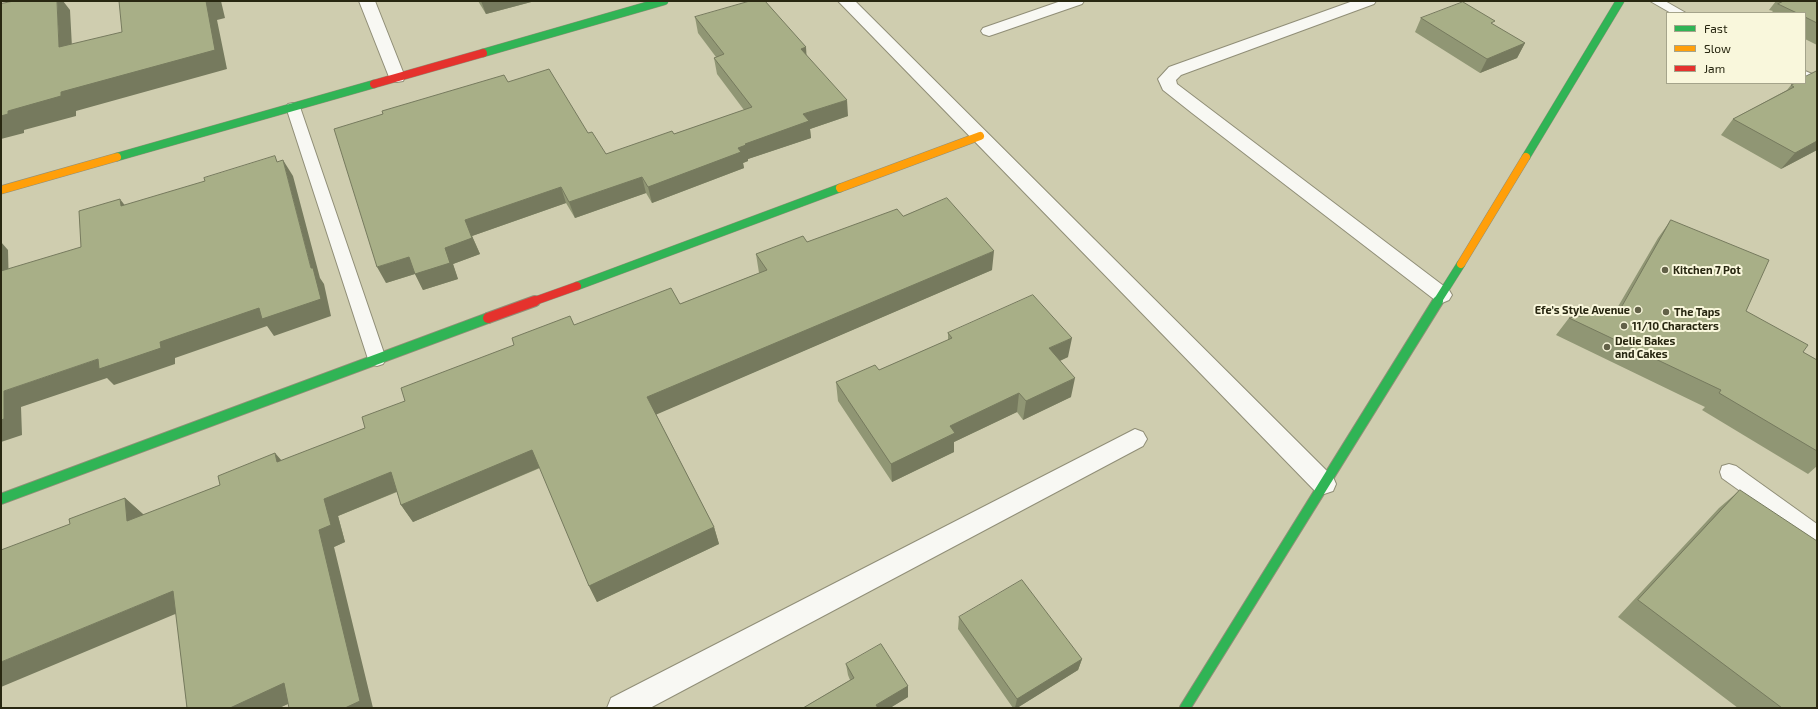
<!DOCTYPE html>
<meta charset="utf-8">
<style>
body{margin:0}
#map{position:relative;width:1818px;height:709px;overflow:hidden;background:#cfcdaf;font-family:"Exo 2",sans-serif}
canvas{display:block}
.frame{position:absolute;inset:0;border:2px solid #282711;pointer-events:none}
.legend{position:absolute;left:1666px;top:12px;width:140px;height:72px;box-sizing:border-box;background:#f9f7dc;border:1px solid #a5a48b;margin:0;padding:5px 7px;list-style:none;font-size:12px;color:#282711}
.legend li{display:flex;align-items:center;gap:8px;height:20px}
.legend b{width:20px;border:1px solid #a5a48b}
</style>
<div id="map">
<canvas width="1818" height="709"></canvas>
<div class="frame"></div>
<ul class="legend">
<li><b style="height:5px;background:#30b455"></b>Fast</li>
<li><b style="height:5px;background:#ff9f0a"></b>Slow</li>
<li><b style="height:5px;background:#e5322d"></b>Jam</li>
</ul>
</div>
<script>
const ctx = document.querySelector('canvas').getContext('2d');
ctx.lineJoin = 'round';
function stroke(path, color, width, dash) { ctx.strokeStyle = color; ctx.lineWidth = width; ctx.lineCap = dash ? 'butt' : 'round'; ctx.setLineDash(dash || []); ctx.stroke(path); }
function fill(path, color) { ctx.fillStyle = color; ctx.fill(path, 'evenodd'); }
function drawText(font, color, halo, rows, align = 'center') {
  ctx.font = font + ' "Exo 2",sans-serif'; ctx.lineWidth = 4; ctx.setLineDash([]); ctx.textBaseline = 'middle'; ctx.strokeStyle = halo; ctx.fillStyle = color; for (const [text, x, y, turn = 0] of rows) {
    ctx.save(); ctx.translate(x, y); ctx.rotate((+turn || 0) * Math.PI / 180); ctx.textAlign = isNaN(turn) ? turn : align; if (halo) ctx.strokeText(text, 0, 0); ctx.fillText(text, 0, 0); ctx.restore();
  }
}
const lane = new Path2D(`
 M 1650,1 L 1665,1 L 1686,13 L 1671,13 Z
 M 1805,71 L 1817,76 L 1817,85 L 1805,80 Z
 M 293,103 L 298,104 L 300,107 L 386,359 L 383,364 L 377,366 L 371,364 L 368,359 L 286,107 L 288,104 Z
 M 1729,464 L 1736,466 L 1817,524 L 1817,544 L 1810,541 L 1722,478 L 1720,472 L 1722,466 Z`);
const street = new Path2D(`
 M 359,1 L 375,1 L 405,77 L 403,81 L 397,82 L 391,81 L 389,77 Z
 M 838,1 L 855,1 L 1333,477 L 1336,484 L 1333,491 L 1324,494 L 1315,491 Z
 M 1061,1 L 1084,1 L 1082,4 L 995,34 L 989,36 L 983,34 L 981,31 L 983,28 Z
 M 1353,1 L 1376,1 L 1374,4 L 1181,75 L 1176,80 L 1177,84 L 1449,290 L 1452,295 L 1449,300 L 1442,303 L 1435,300 L 1192,113 L 1163,90 L 1158,79 L 1169,67 Z
 M 1135,429 L 1143,432 L 1147,439 L 1143,446 L 650,708 L 607,708 L 611,698 Z`);
const fastFar1 = new Path2D(`
 M 483,53 L 664,1
 M 117,157 L 374,84
 M 1526,157 L 1620,1
 M 577,286 L 840,188
 M 1437,302 L 1461,264`);
const fast = new Path2D(`
 M 1,499 L 488,318
 M 1185,708 L 1438,301`);
const slow = new Path2D(`
 M 840,188 L 980,136
 M 1,190 L 117,157
 M 1461,264 L 1526,157`);
const jamFar1 = new Path2D(`
 M 374,84 L 483,53
 M 532,302 L 577,286`);
const jam = new Path2D(`
 M 488,318 L 535,301`);
const wall = new Path2D(`
 M 478,1 L 535,1 L 486,14 Z
 M 1776,1 L 1817,1 L 1817,45 L 1805,39 L 1805,13 L 1771,13 L 1773,11 L 1769,10 Z
 M 695,17 L 806,47 L 806,55 L 848,116 L 810,129 L 811,138 L 748,159 L 748,161 L 743,163 L 744,168 L 652,203 L 646,193 L 575,218 L 566,203 L 472,236 L 480,254 L 453,264 L 458,279 L 423,290 L 415,274 L 386,283 L 508,82 L 588,133 L 606,154 L 674,134 L 744,110 L 717,74 L 714,58 L 716,57 L 698,33 Z
 M 1421,18 L 1525,43 L 1517,58 L 1480,73 L 1415,32 Z
 M 1817,71 L 1817,150 L 1781,169 L 1721,135 L 1733,119 L 1787,90 L 1791,85 Z
 M 903,216 L 992,270 L 656,414 L 714,527 L 719,544 L 597,602 L 589,586 L 540,468 L 413,522 L 401,505 L 397,492 L 338,516 L 345,542 L 334,547 L 288,704 L 279,708 L 187,708 L 176,614 L 70,524 L 125,498 L 144,515 L 220,485 L 275,453 L 282,461 L 365,428 L 405,401 L 574,325 L 680,304 L 759,273 L 756,254 L 807,242 Z
 M 1671,220 L 1746,311 L 1803,352 L 1817,360 L 1817,466 L 1808,474 L 1702,410 L 1705,407 L 1556,335 L 1569,318 L 1616,310 L 1658,238 Z
 M 948,333 L 1068,357 L 1060,361 L 1071,397 L 1023,420 L 1017,412 L 954,442 L 954,452 L 892,482 L 838,401 L 836,382 L 879,370 L 948,340 Z
 M 1740,490 L 1817,708 L 1738,708 L 1618,617 L 1719,508 Z
 M 959,617 L 1082,659 L 1078,670 L 1017,708 L 1013,708 L 958,629 Z
 M 846,664 L 908,686 L 908,697 L 890,708 L 803,708 L 850,680 L 848,675 Z`);
const shadedWall = new Path2D(`
 M 57,1 L 63,1 L 70,10 L 73,66 L 59,47 Z
 M 206,1 L 221,1 L 225,18 L 217,20 L 227,69 L 76,111 L 76,116 L 24,130 L 24,133 L 1,139 L 1,116 L 8,111 L 61,92 Z
 M 481,1 L 535,1 L 486,14 Z
 M 1525,43 L 1517,58 L 1480,73 L 1487,59 Z
 M 806,47 L 807,63 L 801,49 Z
 M 847,100 L 848,116 L 810,129 L 811,138 L 748,159 L 748,161 L 743,163 L 744,168 L 652,203 L 648,187 L 738,148 L 745,144 L 803,114 Z
 M 1817,141 L 1817,150 L 1781,169 L 1795,153 Z
 M 283,160 L 293,176 L 320,278 L 324,284 L 331,316 L 274,336 L 267,326 L 175,358 L 175,364 L 114,385 L 107,378 L 21,407 L 22,435 L 1,442 L 1,420 L 4,391 L 98,359 L 160,342 L 311,268 Z
 M 642,177 L 646,193 L 575,218 L 569,202 Z
 M 561,187 L 566,203 L 472,236 L 480,254 L 453,264 L 458,279 L 423,290 L 415,274 L 445,248 L 465,220 Z
 M 120,199 L 133,216 L 121,206 Z
 M 1,242 L 8,250 L 9,291 L 1,283 Z
 M 994,251 L 992,270 L 653,416 L 647,397 Z
 M 409,257 L 418,273 L 386,283 L 377,267 Z
 M 1072,338 L 1068,357 L 1046,367 L 1049,348 Z
 M 1075,378 L 1071,397 L 1023,420 L 1026,401 Z
 M 1019,393 L 1017,412 L 954,442 L 954,452 L 892,482 L 891,464 L 950,426 Z
 M 532,450 L 541,467 L 413,522 L 401,505 Z
 M 275,453 L 290,471 L 277,462 Z
 M 391,472 L 403,489 L 338,516 L 345,542 L 334,547 L 373,708 L 345,708 L 319,530 L 324,499 Z
 M 125,498 L 144,515 L 127,521 Z
 M 714,527 L 719,544 L 597,602 L 589,586 Z
 M 173,591 L 192,607 L 1,687 L 1,662 Z
 M 1082,659 L 1078,670 L 1017,708 L 1015,708 L 1017,699 Z
 M 284,683 L 301,698 L 279,708 L 230,708 Z
 M 908,686 L 908,697 L 890,708 L 877,708 L 876,705 Z`);
const building = new Path2D(`
 M 14,1 L 57,1 L 59,47 L 122,32 L 119,1 L 207,1 L 206,1 L 215,50 L 61,92 L 61,96 L 8,111 L 8,114 L 1,116 L 1,4 Z
 M 750,1 L 765,1 L 806,47 L 801,49 L 847,100 L 803,114 L 809,121 L 745,144 L 746,145 L 738,148 L 741,152 L 648,187 L 642,177 L 569,202 L 561,187 L 465,220 L 472,238 L 445,248 L 450,263 L 415,274 L 409,257 L 377,267 L 334,129 L 383,114 L 382,111 L 504,75 L 508,82 L 549,69 L 588,133 L 592,132 L 606,154 L 672,131 L 674,134 L 752,107 L 714,58 L 724,54 L 695,17 Z
 M 1784,1 L 1817,1 L 1817,23 L 1805,17 L 1805,13 L 1797,13 L 1778,4 Z
 M 1463,2 L 1495,21 L 1491,23 L 1525,43 L 1487,59 L 1421,18 Z
 M 1817,71 L 1817,141 L 1795,153 L 1733,119 L 1794,87 L 1791,85 L 1795,83 L 1805,83 L 1805,77 Z
 M 275,156 L 277,162 L 283,160 L 311,268 L 313,268 L 321,299 L 262,319 L 259,308 L 160,342 L 161,348 L 99,369 L 98,359 L 4,391 L 4,419 L 1,420 L 1,271 L 81,247 L 79,211 L 120,199 L 121,206 L 205,181 L 204,178 Z
 M 947,198 L 994,251 L 647,397 L 714,527 L 589,586 L 532,450 L 401,505 L 391,472 L 324,499 L 331,525 L 319,530 L 360,701 L 345,708 L 289,708 L 284,683 L 230,708 L 187,708 L 173,591 L 1,662 L 1,550 L 70,524 L 69,519 L 125,498 L 127,521 L 220,485 L 218,476 L 275,453 L 277,462 L 365,428 L 362,417 L 405,401 L 401,388 L 514,345 L 512,338 L 570,316 L 574,325 L 671,288 L 680,304 L 767,270 L 756,254 L 803,236 L 807,242 L 897,209 L 903,216 Z
 M 1671,220 L 1769,260 L 1746,311 L 1808,345 L 1803,352 L 1817,360 L 1817,451 L 1719,393 L 1721,390 L 1569,318 L 1620,309 Z
 M 1033,295 L 1072,338 L 1049,348 L 1075,378 L 1026,401 L 1019,393 L 950,426 L 955,433 L 891,464 L 836,382 L 875,365 L 879,370 L 952,338 L 948,333 Z
 M 1740,490 L 1817,541 L 1817,708 L 1782,708 L 1638,600 Z
 M 1022,580 L 1082,659 L 1017,699 L 959,617 Z
 M 881,644 L 908,686 L 876,705 L 878,708 L 803,708 L 854,678 L 846,664 Z`);
const markers = [
 [1665,270,4,"#626148"],
 [1638,310,4,"#626148"],
 [1666,312,4,"#626148"],
 [1624,326,4,"#626148"],
 [1607,347,4,"#626148"]
];
const poiNames = [
 ["Kitchen 7 Pot",1673,270],
 ["Efe’s Style Avenue",1630,310,"right"],
 ["The Taps",1674,312],
 ["11/10 Characters",1632,326],
 ["Delie Bakes",1615,341],
 ["and Cakes",1615,354]
];
stroke(lane, '#908e77', 2);
stroke(street, '#908e77', 2);
stroke(fastFar1, '#908e77', 9);
stroke(fast, '#908e77', 12);
stroke(slow, '#908e77', 9);
stroke(jamFar1, '#908e77', 9);
stroke(jam, '#908e77', 12);
fill(lane, '#f8f8f3');
fill(street, '#f8f8f3');
stroke(fastFar1, '#30b455', 8);
stroke(fast, '#30b455', 10);
stroke(slow, '#ff9f0a', 8);
stroke(jamFar1, '#e5322d', 8);
stroke(jam, '#e5322d', 10);
fill(wall, '#909674');
fill(shadedWall, '#767a5e');
fill(building, '#a8af87');
stroke(building, '#767a5e', 1);
for (const [x, y, r, color] of markers) { const dot = new Path2D(); dot.arc(x, y, r, 0, 2 * Math.PI); ctx.fillStyle = color; ctx.fill(dot); stroke(dot, '#f9f7dc', 1.5); }
drawText('bold 11px', '#282711', '#f9f7dc', poiNames, 'left');
</script>
